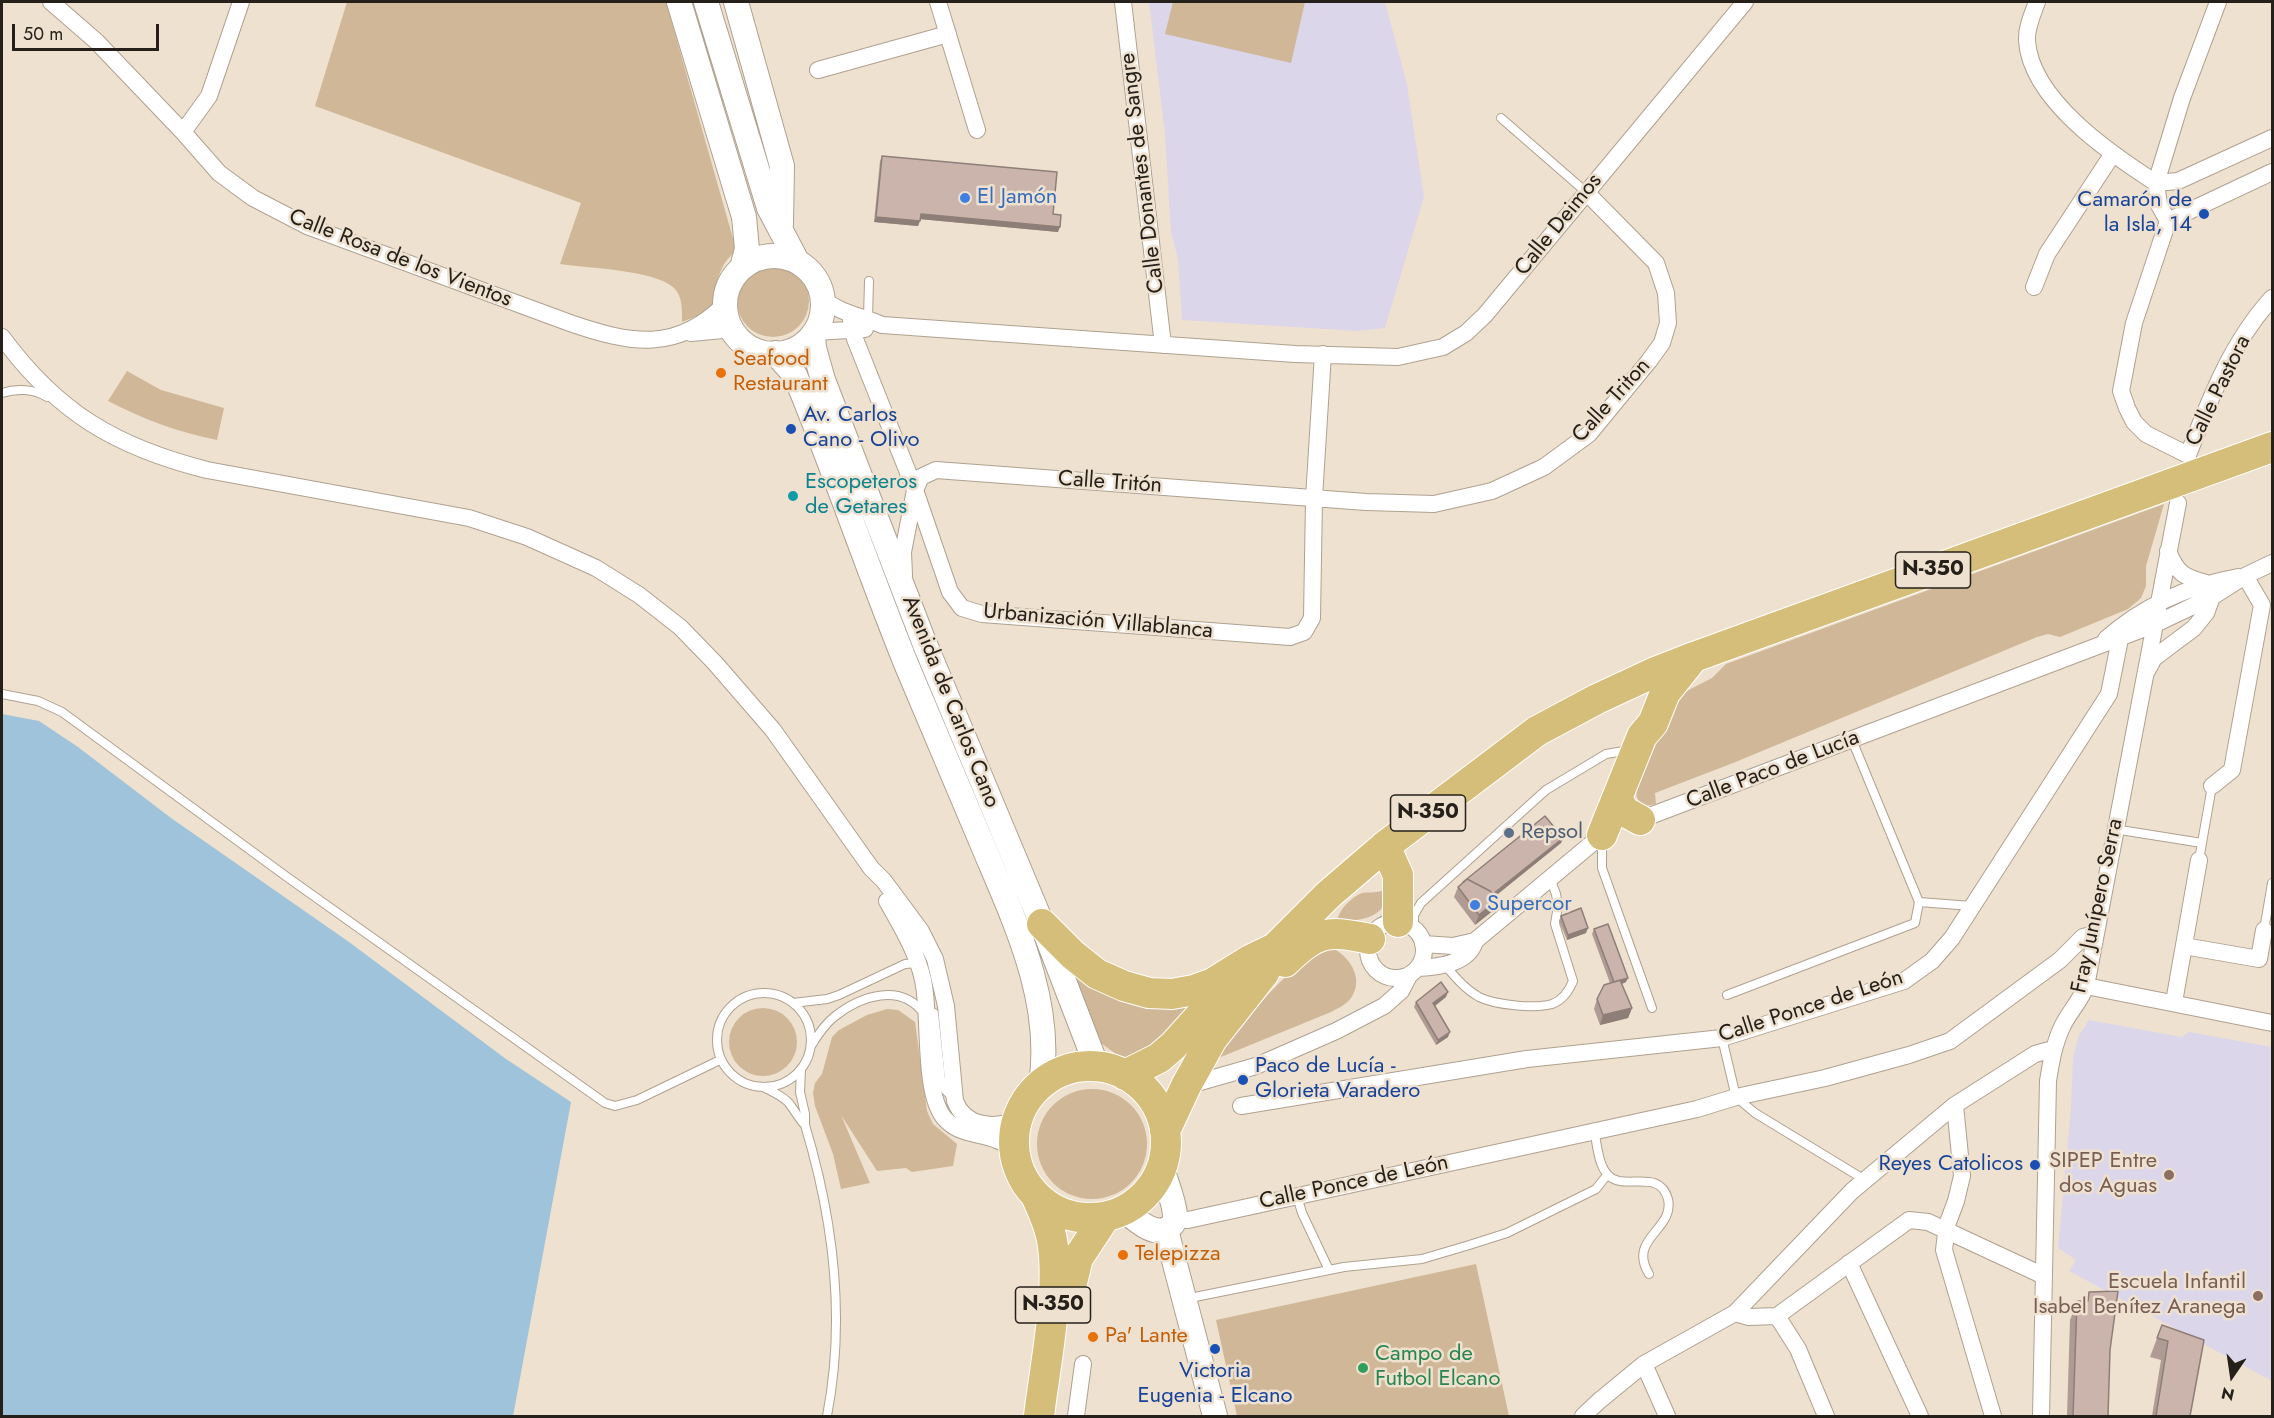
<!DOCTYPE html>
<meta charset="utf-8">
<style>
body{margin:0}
#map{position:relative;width:2274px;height:1418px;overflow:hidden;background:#efe1cf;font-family:Jost,sans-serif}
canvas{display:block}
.frame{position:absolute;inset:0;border:3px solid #25201a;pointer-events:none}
.north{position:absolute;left:2202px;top:1346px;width:60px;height:60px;-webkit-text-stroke:4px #efe1cf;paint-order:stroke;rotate:193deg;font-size:16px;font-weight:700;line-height:24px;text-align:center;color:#25201a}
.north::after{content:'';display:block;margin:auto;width:21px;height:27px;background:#25201a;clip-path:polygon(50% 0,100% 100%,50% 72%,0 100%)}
.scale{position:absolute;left:12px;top:24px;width:147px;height:27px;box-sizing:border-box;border:3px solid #25201a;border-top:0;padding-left:8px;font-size:18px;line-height:21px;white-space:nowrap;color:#25201a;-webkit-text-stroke:4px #efe1cf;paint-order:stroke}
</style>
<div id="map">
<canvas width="2274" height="1418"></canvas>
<div class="frame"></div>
<div class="north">N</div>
<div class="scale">50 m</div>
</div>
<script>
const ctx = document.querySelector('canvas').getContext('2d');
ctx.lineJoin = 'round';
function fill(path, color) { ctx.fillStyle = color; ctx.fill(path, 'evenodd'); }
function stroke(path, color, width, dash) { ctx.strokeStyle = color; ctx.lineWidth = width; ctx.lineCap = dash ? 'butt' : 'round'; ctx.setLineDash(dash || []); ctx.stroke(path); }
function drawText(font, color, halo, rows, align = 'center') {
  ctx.font = font + ' Jost,sans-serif'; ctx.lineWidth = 5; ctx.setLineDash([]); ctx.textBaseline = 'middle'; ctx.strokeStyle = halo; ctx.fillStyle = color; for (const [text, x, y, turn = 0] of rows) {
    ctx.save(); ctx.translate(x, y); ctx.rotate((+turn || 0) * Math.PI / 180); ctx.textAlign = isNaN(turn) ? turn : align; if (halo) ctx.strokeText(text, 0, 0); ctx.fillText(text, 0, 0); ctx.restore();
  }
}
const education = new Path2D(`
 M 1149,2 L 1385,2 L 1407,84 L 1424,197 L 1385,328 L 1357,331 L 1182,320 L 1178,259 L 1171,232 L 1165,134 Z
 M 2089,1020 L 2182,1037 L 2189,1032 L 2272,1047 L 2272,1381 L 2069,1271 L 2076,1260 L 2058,1248 L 2071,1108 L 2073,1057 L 2079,1035 Z`);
const green = new Path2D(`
 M 347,2 L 666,2 L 734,242 L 735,251 C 731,256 725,261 723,266 C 716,279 715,295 715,309 L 682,322 C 682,310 683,296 673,287 C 653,270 588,268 560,264 L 581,203 L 315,106 Z
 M 1173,2 L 1305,2 L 1291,63 L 1165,34 Z
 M737 301a36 36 0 1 1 72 0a36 36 0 1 1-72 0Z
 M 127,371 L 161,390 L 224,408 L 217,440 C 177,432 143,419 108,401 Z
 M 2164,504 L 2146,566 L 2146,586 L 2141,598 L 2128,609 L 2060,637 L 2048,634 L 2037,637 L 1733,763 L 1655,793 L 1656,804 L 1645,806 C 1635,800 1636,795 1637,784 L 1673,698 L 1712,678 L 1726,664 Z
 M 1382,891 C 1394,916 1356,923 1339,920 L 1338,917 C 1342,907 1352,897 1362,893 C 1368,892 1375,893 1382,891 Z
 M 1334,949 C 1351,958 1364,980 1351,998 C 1346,1005 1338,1008 1331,1012 L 1216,1059 C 1237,1029 1297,951 1334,949 Z
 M 1073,969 L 1206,994 L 1179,1029 L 1131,1058 L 1120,1057 L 1101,1043 L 1092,1029 Z
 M729 1042a34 34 0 1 1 68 0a34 34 0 1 1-68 0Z
 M 887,1009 L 898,1010 L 915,1022 L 927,1111 L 933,1124 L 957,1144 L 953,1166 L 912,1172 L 906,1168 L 877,1171 L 841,1115 L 870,1183 L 841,1189 L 833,1154 L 815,1106 L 813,1093 L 815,1083 L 822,1074 L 832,1037 L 839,1030 L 867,1015 Z
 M1037 1144a55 55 0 1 1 110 0a55 55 0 1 1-110 0Z
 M 1476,1264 L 1509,1416 L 1237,1416 L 1216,1320 Z`);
const water = new Path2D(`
 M 2,714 L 39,721 L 78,747 L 171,818 L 349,942 L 506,1059 L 571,1102 L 513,1416 L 2,1416 Z`);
const lane = new Path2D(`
 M 1501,118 L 1586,192
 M 868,318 L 869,281
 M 2,393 C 17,388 34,389 47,397
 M 2,694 L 38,701 L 62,712 L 287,877 L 605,1103 L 615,1106 L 637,1100 L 720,1060
 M 1852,740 L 1919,902 L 1972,906
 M 2114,829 L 2202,843
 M 1602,840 L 1602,868 L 1652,1008
 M 2199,860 L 2212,786
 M 1414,929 L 1414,915 L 1421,903 L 1546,790 L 1606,754 L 1630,750
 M 2264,930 L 2272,883
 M 1445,965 C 1455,977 1465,989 1479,997 C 1495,1005 1535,1009 1552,1004 C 1563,1000 1569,991 1573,981 L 1555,924 L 1558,906 L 1556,894 L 1550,878
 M717 1040a47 47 0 1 1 94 0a47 47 0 1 1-94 0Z
 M 1727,995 L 1915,923 L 1919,902
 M 793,1003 L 827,999 L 839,995 L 905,964 L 918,963 L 920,965
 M 934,1013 L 941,1080 L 945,1090 L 953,1098
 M 1722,1038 L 1736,1097 L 1755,1113 L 1865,1180
 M 811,1046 C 817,1036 824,1025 834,1017 C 860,996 901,982 924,1014
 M 801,1069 L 800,1092 L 805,1114 L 805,1125 C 834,1221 846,1318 827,1416
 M 763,1087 C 771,1091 781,1095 788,1102 C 794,1109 798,1118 805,1125
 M 1594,1130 C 1597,1143 1598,1165 1608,1175 C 1624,1192 1659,1167 1668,1199 C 1675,1230 1627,1238 1649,1274
 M 1297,1196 L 1302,1213 L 1329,1270
 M 1185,1299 L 1344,1267 L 1422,1259 L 1466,1246 L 1507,1233 L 1596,1189 L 1607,1175`);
const street = new Path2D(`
 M 51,2 L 96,41 L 183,132 L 219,173 L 253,198 L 307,226 L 570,323 C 631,344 677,353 726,303
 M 938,2 L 977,130
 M 1123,2 L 1163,345
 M 2037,2 C 2033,13 2026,28 2027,41 C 2031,100 2111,154 2156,183
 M 818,70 L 948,34
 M 183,132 L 209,96 L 241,2
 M 2272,172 L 2168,221 L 2134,323 L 2121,391 L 2127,408 L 2134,422 L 2146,434 L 2188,455 C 2210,399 2231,343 2272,298
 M 2156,183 L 2178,181 L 2272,138
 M 2168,221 L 2159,205 L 2156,183 L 2182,98 L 2218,2
 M 2034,287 L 2047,254 L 2112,155
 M 823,299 C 843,315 860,315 882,325 L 1295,354 L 1398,357 L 1443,347 L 1466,333 L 1485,315 L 1745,2
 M 850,315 L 855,339 L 915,490 L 950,592 L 962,608 L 982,614 L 1290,637 L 1304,632 L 1312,618 L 1314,498 L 1323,354
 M 815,332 L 865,329
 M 691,333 L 723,330 L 734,332
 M 2,337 C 58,413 116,447 207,470 L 469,518 L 527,537 L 596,568 L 639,595 L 680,627 L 715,663 L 773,730 L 871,868 L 884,881 L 921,931 L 935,959 L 946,1006 L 955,1101 C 965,1127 994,1129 1017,1120
 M 2168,551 C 2177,573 2183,577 2206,583
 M 904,575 L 903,552 L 915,490 L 921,477 L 936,470 L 1366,502 L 1434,504 L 1492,491 L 1544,467 L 1589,434 L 1649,361 L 1662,343 L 1668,323 L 1666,293 L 1656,263 L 1586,192
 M 2106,639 C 2143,606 2188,586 2238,577
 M 2147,671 L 2154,658 L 2194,628 L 2206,613 L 2212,597
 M 2212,786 L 2232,770 L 2262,605 L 2245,576
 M 1634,822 L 2153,625 L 2212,597 L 2245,576 L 2272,563
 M 887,901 C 901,926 917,952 923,980 C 931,1016 922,1093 945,1119 C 964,1140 993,1130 1014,1151
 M1368 950a28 28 0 1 1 56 0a28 28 0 1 1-56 0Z
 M 1423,944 L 1453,946 L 1475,941 L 1602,835 L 1608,833
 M 2184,946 L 2259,959 L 2264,930
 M 1418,968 C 1438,967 1469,964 1475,941
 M 2086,986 L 2272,1023
 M 2174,1002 L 2199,860
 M 1186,1086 L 1256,1066 L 1336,1031 L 1384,1006 L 1401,991 L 1410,974
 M 1955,1105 L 1962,1176 L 1956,1201 L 1947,1225 L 1944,1250 L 1993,1416
 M 1241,1106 L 1527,1059 L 1722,1038 L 1904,981 L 1932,961 L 1952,938 L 2109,694 L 2120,639
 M 1175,1219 L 1188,1220 L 1697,1109 L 1736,1097 L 1825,1078 L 1909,1055 L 1950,1041 L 2060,960 L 2083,937 L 2095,934
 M 1849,1263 L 1920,1416
 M 1735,1313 L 1749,1317 L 1777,1316 L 1909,1220 L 1928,1222 L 2044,1276
 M 1777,1316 L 1798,1349 L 1826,1416
 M 1644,1364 L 1667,1416
 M 1076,1416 L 1083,1364
 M 1583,1416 L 1599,1401 L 1644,1364 L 1735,1313 L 1852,1191 L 1955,1105 L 2035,1054 L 2053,1049
 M 2041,1416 L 2048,1081 C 2051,1062 2054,1044 2062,1027 C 2069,1012 2080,1002 2086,986 L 2178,503`);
const secondary = new Path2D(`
 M 679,2 L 744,217 L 747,249 L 742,268
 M 706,2 L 769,208 L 797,261
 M 736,2 L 782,166 L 781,224
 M725 305a49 49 0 1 1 98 0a49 49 0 1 1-98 0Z
 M 813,335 L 814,348 L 823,380 L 924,642 L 1042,924 L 1097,1067
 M 775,353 L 795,375 C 835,471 868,570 907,666 C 932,725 957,783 981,841 C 1013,918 1054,999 1041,1084
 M 1124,1210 C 1135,1219 1155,1239 1170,1227 C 1174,1224 1175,1221 1175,1215 C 1174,1200 1166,1183 1162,1168
 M 1166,1230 L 1215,1416`);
const highway = new Path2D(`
 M 1617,798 L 1624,811 L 1640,820
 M 1602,835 L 1642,736 L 1653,723 L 1665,693 L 1692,659
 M 1385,846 L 1398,875 L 1398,922
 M 1042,924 L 1073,955 L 1097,974 L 1124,986 L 1149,993 L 1172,994 L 1194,990 L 1213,983 L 1250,960 L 1275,948 L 1328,895 L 1385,846 L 1537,731 L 1597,699 L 1653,673 L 1694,657 L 2272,447
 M 1285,962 C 1318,931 1326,930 1370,939
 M1014 1142a76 76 0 1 1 152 0a76 76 0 1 1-152 0Z
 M 1125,1075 L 1159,1058 L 1173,1046 L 1236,976
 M 1165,1131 L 1186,1086 L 1212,1039 L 1264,973 L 1275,948
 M 1036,1196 C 1043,1211 1049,1224 1052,1240 C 1061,1290 1045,1365 1039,1416
 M 1067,1303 L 1078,1258 L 1105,1217`);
const wall = new Path2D(`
 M 882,156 L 1053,214 L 1058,232 L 920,219 L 918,226 L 874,222 L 880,161 Z
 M 1563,838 L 1561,843 L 1495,896 L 1498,899 L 1495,909 L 1475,925 L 1454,897 L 1458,887 L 1462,884 L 1463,882 Z
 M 1561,916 L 1586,933 L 1567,940 L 1559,921 Z
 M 1594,929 L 1626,982 L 1622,984 L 1632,1008 L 1628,1018 L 1600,1025 L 1594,1009 L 1597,999 L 1610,983 L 1592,934 Z
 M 1446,997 L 1435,1006 L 1448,1037 L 1436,1045 L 1414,1007 L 1416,1002 Z
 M 2089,1292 L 2110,1350 L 2108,1416 L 2067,1416 L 2070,1320 L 2077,1301 L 2086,1301 Z
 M 2162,1325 L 2204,1340 L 2190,1416 L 2152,1416 L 2161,1360 L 2150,1357 Z`);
const shadedWall = new Path2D(`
 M 921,214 L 1060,227 L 1058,232 L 919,219 Z
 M 876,217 L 920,221 L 918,226 L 874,222 Z
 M 1563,838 L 1561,843 L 1488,902 L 1490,897 Z
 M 1498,899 L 1495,909 L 1475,925 L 1479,915 Z
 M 1588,928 L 1586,933 L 1567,940 L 1568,935 Z
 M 1628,978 L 1626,982 L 1612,988 L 1614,983 Z
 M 1448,992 L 1446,997 L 1432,1008 L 1433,1003 Z
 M 1632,1008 L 1628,1018 L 1600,1025 L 1603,1015 Z
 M 1450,1032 L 1448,1037 L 1436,1045 L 1438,1040 Z`);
const building = new Path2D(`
 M 882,156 L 1057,172 L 1053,214 L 1061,215 L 1060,227 L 921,214 L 920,221 L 876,217 Z
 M 1545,816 L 1563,838 L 1493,894 L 1490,891 L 1467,879 L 1464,882 L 1463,882 Z
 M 1467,879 L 1490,891 L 1498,899 L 1479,915 L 1458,887 Z
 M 1581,908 L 1588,928 L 1568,935 L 1561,916 Z
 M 1608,924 L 1628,978 L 1614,982 L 1594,929 Z
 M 1620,980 L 1632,1008 L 1603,1015 L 1597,999 L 1604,985 Z
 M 1441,982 L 1448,992 L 1433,1003 L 1450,1032 L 1438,1040 L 1416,1002 Z
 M 2118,1291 L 2110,1350 L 2108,1416 L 2073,1416 L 2077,1301 L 2088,1301 L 2089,1292 Z
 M 2162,1325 L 2204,1340 L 2190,1416 L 2156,1416 L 2168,1341 L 2157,1338 Z`);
const markers = [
 [965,198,6,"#3f7fe0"],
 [2204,214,6,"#1a4fb4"],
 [721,373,6,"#e8710a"],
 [791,429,6,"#1a4fb4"],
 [793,496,6,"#0f9aa8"],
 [1509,833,6,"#5c6f8a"],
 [1475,905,6,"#3f7fe0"],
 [1243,1080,6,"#1a4fb4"],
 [2035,1165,6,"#1a4fb4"],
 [2169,1175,6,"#8d6e63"],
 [1123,1255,6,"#e8710a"],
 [2258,1296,6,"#8d6e63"],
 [1093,1337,6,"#e8710a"],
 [1215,1349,6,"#1a4fb4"],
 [1363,1368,6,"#2e9e5b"]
];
const shields = [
 [1933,570,75],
 [1428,813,75],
 [1053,1305,75]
];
const shieldNames = [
 ["N-350",1933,570],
 ["N-350",1428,813],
 ["N-350",1053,1305]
];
const streetNames = [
 ["Calle Donantes de Sangre",1143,173,-97],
 ["Calle Deimos",1559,225,-51],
 ["Calle Rosa de los Vientos",400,259,21],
 ["Calle Pastora",2219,391,-64],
 ["Calle Triton",1612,401,-48],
 ["Calle Tritón",1110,483,4],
 ["Urbanización Villablanca",1098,622,5],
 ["Avenida de Carlos Cano",950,702,68],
 ["Calle Paco de Lucía",1773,770,-21],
 ["Fray Junípero Serra",2098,906,-78],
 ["Calle Ponce de León",1811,1007,-18],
 ["Calle Ponce de León",1354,1183,-12]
];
const shopNames = [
 ["El Jamón",977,198],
 ["Supercor",1487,905]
];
const transitNames = [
 ["Camarón de",2192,201],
 ["la Isla, 14",2192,226],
 ["Av. Carlos",803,416,"left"],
 ["Cano - Olivo",803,441,"left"],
 ["Paco de Lucía -",1255,1067,"left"],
 ["Glorieta Varadero",1255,1092,"left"],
 ["Reyes Catolicos",2023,1165],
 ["Victoria",1215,1372,"center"],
 ["Eugenia - Elcano",1215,1397,"center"]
];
const foodNames = [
 ["Seafood",733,360],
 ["Restaurant",733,385],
 ["Telepizza",1135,1255],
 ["Pa' Lante",1105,1337]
];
const cultureNames = [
 ["Escopeteros",805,483],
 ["de Getares",805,508]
];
const serviceNames = [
 ["Repsol",1521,833]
];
const educationNames = [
 ["SIPEP Entre",2157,1162],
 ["dos Aguas",2157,1187],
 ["Escuela Infantil",2246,1283],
 ["Isabel Benítez Aranega",2246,1308]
];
const leisureNames = [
 ["Campo de",1375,1355],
 ["Futbol Elcano",1375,1380]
];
fill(education, '#dcd6eb');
fill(green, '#cfb797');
fill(water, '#9ec3da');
stroke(lane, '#afa190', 10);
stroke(street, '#afa190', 18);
stroke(secondary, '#afa190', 26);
stroke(highway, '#fff', 32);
stroke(lane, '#fff', 8);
stroke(street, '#fff', 16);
stroke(secondary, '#fff', 24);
stroke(highway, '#d5be79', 30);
fill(wall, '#af9b94');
fill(shadedWall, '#8e7e78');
fill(building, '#cbb4ac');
stroke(building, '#8e7e78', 1.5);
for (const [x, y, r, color] of markers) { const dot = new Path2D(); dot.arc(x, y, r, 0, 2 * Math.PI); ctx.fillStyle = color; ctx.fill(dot); stroke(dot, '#efe1cf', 2); }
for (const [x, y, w] of shields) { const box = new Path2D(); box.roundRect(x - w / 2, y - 18, w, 36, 4.5); ctx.fillStyle = '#efe1cf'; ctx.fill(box); stroke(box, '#25201a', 1.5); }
drawText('bold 21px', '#25201a', null, shieldNames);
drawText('22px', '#25201a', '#efe1cf', streetNames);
drawText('22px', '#366cbe', '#efe1cf', shopNames, 'left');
drawText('22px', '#164399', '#efe1cf', transitNames, 'right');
drawText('22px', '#c56008', '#efe1cf', foodNames, 'left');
drawText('22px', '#0d838f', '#efe1cf', cultureNames, 'left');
drawText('22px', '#4e5e75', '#efe1cf', serviceNames, 'left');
drawText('22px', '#785e54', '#efe1cf', educationNames, 'right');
drawText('22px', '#27864d', '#efe1cf', leisureNames, 'left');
</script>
